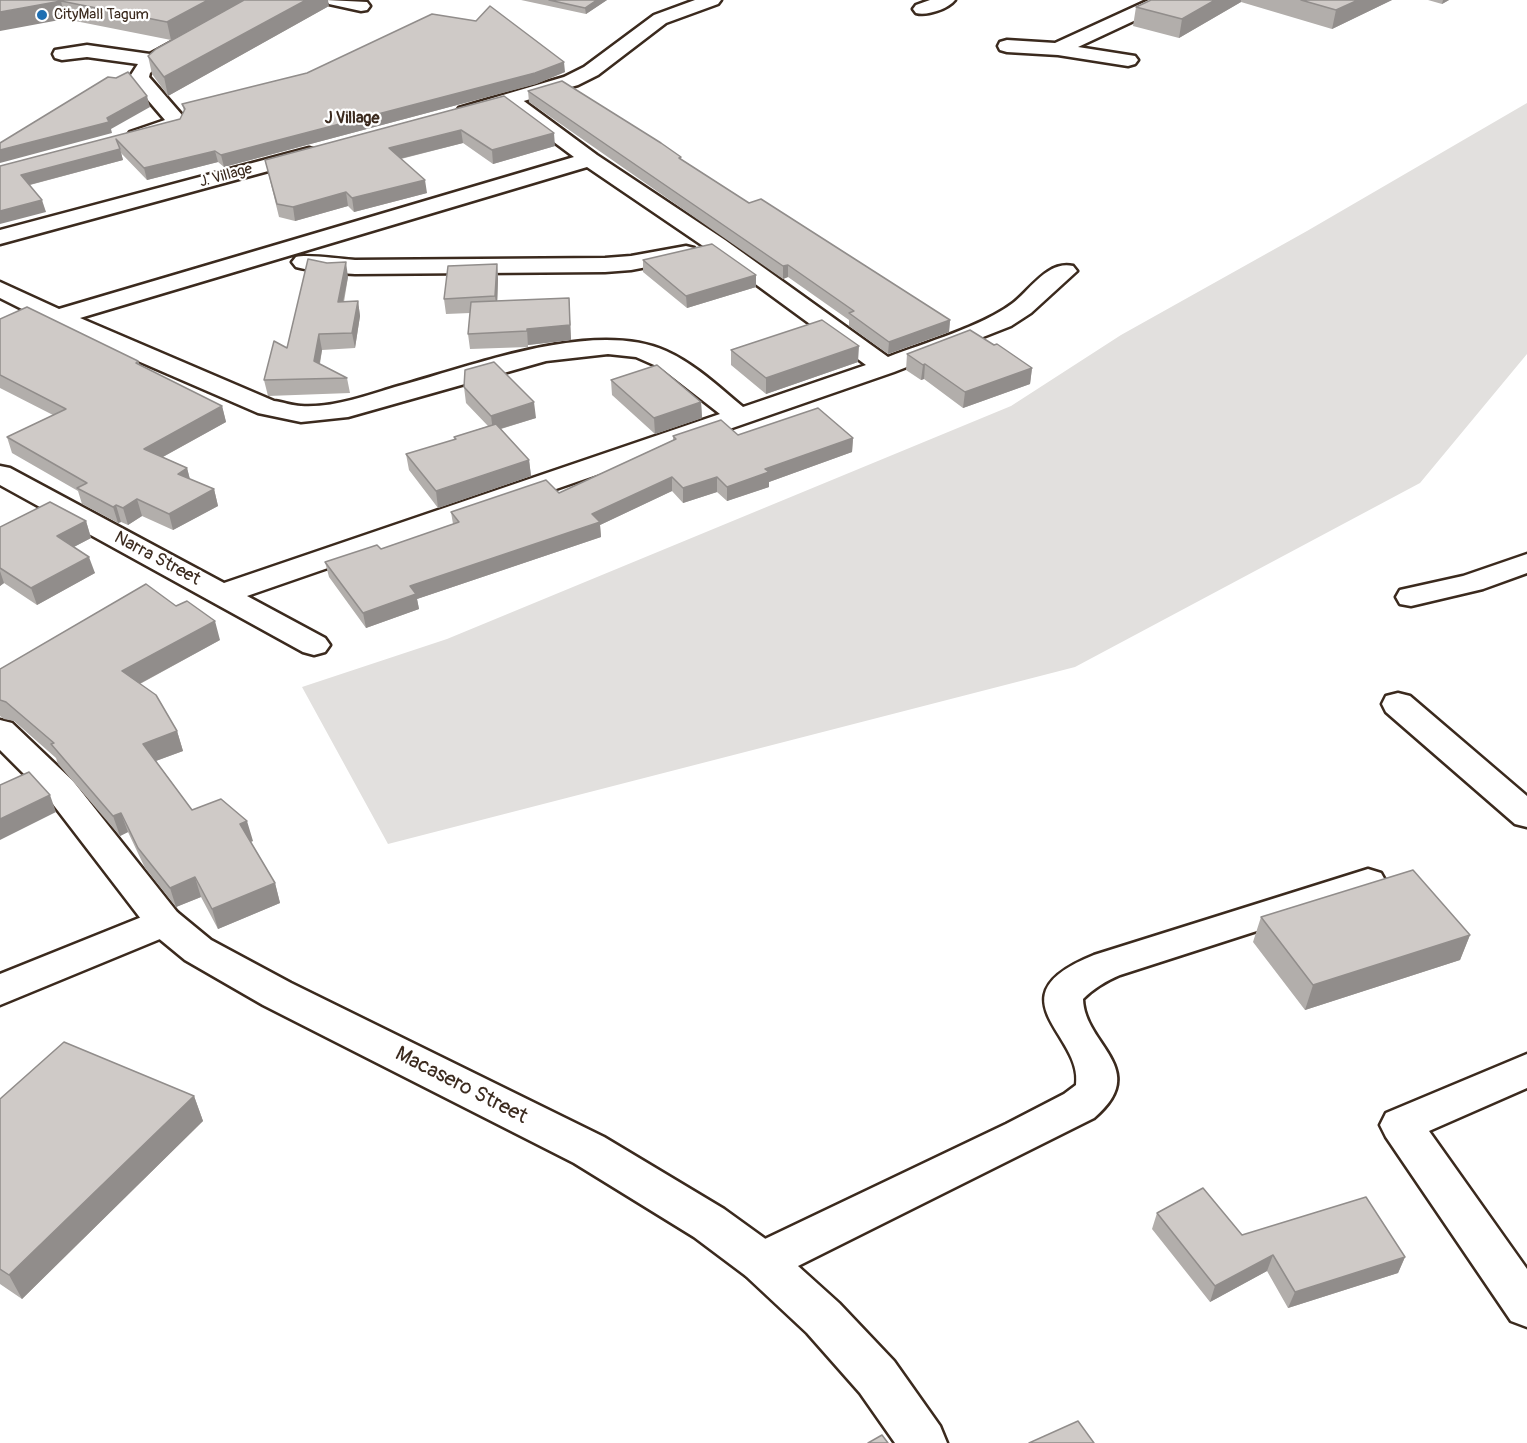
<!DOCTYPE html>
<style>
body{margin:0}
canvas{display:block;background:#fff}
</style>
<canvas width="1527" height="1443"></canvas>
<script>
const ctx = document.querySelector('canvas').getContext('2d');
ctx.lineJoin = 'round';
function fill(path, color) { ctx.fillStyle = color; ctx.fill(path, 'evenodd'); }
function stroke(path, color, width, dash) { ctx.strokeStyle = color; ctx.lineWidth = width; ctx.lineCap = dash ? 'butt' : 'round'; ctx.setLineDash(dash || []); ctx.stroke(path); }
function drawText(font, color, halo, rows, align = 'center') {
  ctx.font = font + ' Pangolin,sans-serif'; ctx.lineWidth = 4.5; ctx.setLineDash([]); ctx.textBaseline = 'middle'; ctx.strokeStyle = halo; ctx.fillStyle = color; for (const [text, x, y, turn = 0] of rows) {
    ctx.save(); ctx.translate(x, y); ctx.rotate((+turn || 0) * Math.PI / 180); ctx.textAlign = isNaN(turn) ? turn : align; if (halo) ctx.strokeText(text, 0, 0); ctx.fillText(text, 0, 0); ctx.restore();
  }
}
const green = new Path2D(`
 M 1527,103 L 1527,354 L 1420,483 L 1075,667 L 388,844 L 302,687 L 447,639 L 1011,406 L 1121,335 L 1307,231 Z`);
const minor = new Path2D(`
 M 249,0 L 271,0 L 268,4 L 160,64 L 150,73 L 149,77 L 182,115 L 185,124 L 182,128 C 167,133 146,144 130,140 L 127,136 L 130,132 L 165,120 L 129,78 L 138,64 L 87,57 L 62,60 L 55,58 L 53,54 L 55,50 L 87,45 L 150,54 Z
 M 326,0 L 367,2 L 370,6 L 367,10 L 361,11 L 329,4 Z
 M 930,0 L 955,0 C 948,9 927,16 916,13 L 913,9 L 916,5 Z
 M 1149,0 L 1173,0 L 1170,4 L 1078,47 L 1135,56 L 1138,60 L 1135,64 L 1128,66 L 1058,55 L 1007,52 L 1000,50 L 998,46 L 1000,42 L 1007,40 L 1055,43 Z
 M 510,94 L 517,96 L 597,155 L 725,240 L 888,357 C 924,343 983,326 1013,303 C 1030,290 1048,260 1073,266 L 1077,271 L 1031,313 L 1011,326 L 894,372 L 247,596 L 325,638 L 330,645 L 325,652 L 314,655 L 303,652 L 0,485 L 0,466 L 10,468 L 224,583 L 720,414 L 661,368 L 636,357 L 608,354 L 546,361 L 348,417 L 301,422 L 258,413 L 48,322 L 0,298 L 0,282 L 59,309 L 574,157 L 503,104 L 500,100 L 503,96 ZM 587,167 L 709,250 L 866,365 L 743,407 C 719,387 695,364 666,351 C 594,318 469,367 395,387 C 365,396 333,408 301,406 C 293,406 283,402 274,401 L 80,318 Z
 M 686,246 L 694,248 L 698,253 L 694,258 L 631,270 L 605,272 L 355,274 C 335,273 316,272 296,267 L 292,262 L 296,257 C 308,254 339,259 355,260 L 605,258 L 631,256 Z
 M 1527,554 L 1527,573 L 1483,589 L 1411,606 L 1400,604 L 1396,597 L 1400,590 L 1463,576 Z
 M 1398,693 L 1410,696 L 1527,796 L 1527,827 L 1515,824 L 1386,712 L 1382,704 L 1386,696 Z
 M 1368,869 L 1381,873 L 1386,882 L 1381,891 L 1120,975 C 1106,981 1094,988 1083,999 C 1084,1045 1152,1069 1094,1118 L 778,1276 L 762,1282 L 746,1276 L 740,1262 L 746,1248 L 1006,1124 L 1064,1094 L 1076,1085 C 1084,1035 989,997 1094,955 Z
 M 164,908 L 177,912 L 183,922 L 177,932 L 0,1005 L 0,974 Z
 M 1527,1054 L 1527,1088 L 1429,1131 L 1527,1269 L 1527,1327 L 1511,1321 L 1386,1137 L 1380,1125 L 1386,1113 Z`);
const tertiary = new Path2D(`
 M 695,0 L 721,0 L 718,4 L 666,23 L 598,75 L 578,85 L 466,118 L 459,116 L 456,112 L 459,108 L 564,77 L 584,67 L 654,15 Z
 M 309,148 L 316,150 L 320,154 L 316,158 L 0,244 L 0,230 Z
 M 0,720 L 12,723 L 73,781 L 177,912 L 211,940 L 291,983 L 604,1137 L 724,1209 L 778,1248 L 839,1303 L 894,1361 L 940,1426 L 947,1443 L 895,1443 L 860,1393 L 807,1333 L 746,1276 L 694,1237 L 574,1163 L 263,1005 L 185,960 L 151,932 L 49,799 L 0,750 Z`);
const wall = new Path2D(`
 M 0,0 L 244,0 L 171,40 L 65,19 Z
 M 521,0 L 607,0 L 586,14 Z
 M 1151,0 L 1392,0 L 1332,29 L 1241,2 L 1179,38 L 1133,26 L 1136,7 Z
 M 1428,0 L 1449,0 L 1442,4 Z
 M 329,6 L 168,96 L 152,74 L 148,56 Z
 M 565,72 L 536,84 L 224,167 L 218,162 L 147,180 L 121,153 L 123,160 L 30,185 L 46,212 L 0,166 L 180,119 L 184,111 L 182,104 Z
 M 528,91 L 681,157 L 681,159 L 749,203 L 950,320 L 949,332 L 888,354 L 849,326 L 849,320 L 788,277 L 783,279 L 529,102 Z
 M 504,96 L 555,146 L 493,164 L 463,143 L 401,159 L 427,193 L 354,212 L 348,206 L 295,221 L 279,217 L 265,160 Z
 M 643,260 L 756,275 L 756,287 L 687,308 L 643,272 Z
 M 497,264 L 498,279 L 497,301 L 569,298 L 571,340 L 528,345 L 528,347 L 470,349 L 468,334 L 470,313 L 446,314 L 444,299 Z
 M 348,277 L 344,302 L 358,301 L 360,316 L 355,348 L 322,350 L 320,364 L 347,378 L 350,393 L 268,396 L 264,380 L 287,348 Z
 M 0,319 L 138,361 L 140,365 L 222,406 L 226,422 L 163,457 L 187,468 L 190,479 L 214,489 L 218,506 L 173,530 L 142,516 L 128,525 L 121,522 L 118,523 L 82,504 L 78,491 L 12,453 L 7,437 L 53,415 L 0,388 Z
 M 994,345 L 1032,368 L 1030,384 L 963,408 L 924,379 L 921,380 L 906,370 L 907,354 Z
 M 731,350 L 858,362 L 766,394 L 731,365 Z
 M 611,380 L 701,402 L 702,418 L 655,434 L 612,395 Z
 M 464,387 L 536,418 L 501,429 L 529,460 L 531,476 L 438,508 L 409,470 L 406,454 L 455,440 L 454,437 L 488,426 L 466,403 Z
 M 738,435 L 853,438 L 852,452 L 769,482 L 769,487 L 727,501 L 717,492 L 683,503 L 672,491 L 600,525 L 601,537 L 417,599 L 419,609 L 366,628 L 329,577 L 325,562 L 381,549 L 453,524 L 451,512 L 559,493 L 673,440 L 673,436 Z
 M 86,521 L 91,538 L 74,547 L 95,573 L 37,605 L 4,583 L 0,586 L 0,527 Z
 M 220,640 L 140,684 L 177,731 L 183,751 L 156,761 L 192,810 L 253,841 L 250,842 L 275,883 L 280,903 L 218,929 L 201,897 L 176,907 L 145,868 L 128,832 L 120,836 L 58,764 L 56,758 L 14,721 L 4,719 L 0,716 L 0,669 Z
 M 1261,917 L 1470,935 L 1460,960 L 1305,1010 L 1253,942 Z
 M 194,1096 L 203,1121 L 22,1299 L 0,1284 L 0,1099 Z
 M 1157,1213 L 1242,1235 L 1405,1257 L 1398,1273 L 1288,1308 L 1267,1271 L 1210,1302 L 1152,1229 Z`);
const shadedWall = new Path2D(`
 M 208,0 L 244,0 L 171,40 L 167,22 Z
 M 306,0 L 328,0 L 329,6 L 168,96 L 164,77 Z
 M 597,0 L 607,0 L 586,14 L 585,8 Z
 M 1215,0 L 1241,0 L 1241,2 L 1179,38 L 1182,19 Z
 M 1358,0 L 1392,0 L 1332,29 L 1336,10 Z
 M 1443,0 L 1449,0 L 1442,4 Z
 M 61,1 L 65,19 L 0,31 L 0,12 Z
 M 564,62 L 565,72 L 536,84 L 224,167 L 221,155 Z
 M 147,96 L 150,107 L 111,129 L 112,133 L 0,163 L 0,150 L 107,118 Z
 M 461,130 L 463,143 L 391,161 L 389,148 Z
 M 554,133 L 555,146 L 493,164 L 492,150 Z
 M 120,149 L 123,160 L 25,186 L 21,175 Z
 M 215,151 L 218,162 L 147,180 L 144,168 Z
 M 425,180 L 427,193 L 354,212 L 352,198 Z
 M 346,192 L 348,206 L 295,221 L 293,207 Z
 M 42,200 L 46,212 L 0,224 L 0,211 Z
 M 346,262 L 348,277 L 340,317 L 338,302 Z
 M 497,264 L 498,279 L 497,311 L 495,296 Z
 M 788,265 L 788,277 L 783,279 L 783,266 Z
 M 756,275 L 756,287 L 687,308 L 686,296 Z
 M 569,298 L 571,340 L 528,345 L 528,347 L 527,329 Z
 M 358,301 L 360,316 L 355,348 L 352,333 Z
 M 950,320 L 949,332 L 888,354 L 889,342 Z
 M 319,334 L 322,350 L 317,377 L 314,361 Z
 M 859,346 L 858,362 L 766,394 L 766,378 Z
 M 925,364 L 924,379 L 921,380 L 923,365 Z
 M 1032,368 L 1030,384 L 963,408 L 965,392 Z
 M 534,402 L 536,418 L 493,431 L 491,416 Z
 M 701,402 L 702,418 L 655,434 L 654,418 Z
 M 222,406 L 226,422 L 148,465 L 144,449 Z
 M 853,438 L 852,452 L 769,482 L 769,487 L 727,501 L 727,487 L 765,469 Z
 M 529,460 L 531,476 L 438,508 L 436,491 Z
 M 187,468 L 191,484 L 178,474 Z
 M 672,477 L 672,491 L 600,525 L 601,537 L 417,599 L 419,609 L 366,628 L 363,613 L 410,586 L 592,514 Z
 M 717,477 L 717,492 L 683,503 L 683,488 Z
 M 214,489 L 218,506 L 173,530 L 169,514 Z
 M 137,499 L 142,516 L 128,525 L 123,508 Z
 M 116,505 L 121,522 L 118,523 L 113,507 Z
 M 86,521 L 91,538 L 62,553 L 57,536 Z
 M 89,557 L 95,573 L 37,605 L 31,588 Z
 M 0,571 L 4,583 L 0,586 Z
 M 215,621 L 220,640 L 128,690 L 122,671 Z
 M 177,731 L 183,751 L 150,763 L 143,744 Z
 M 50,795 L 56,812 L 0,840 L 0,819 Z
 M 121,813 L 128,832 L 120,836 L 113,816 Z
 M 247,821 L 253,841 L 245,844 L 240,824 Z
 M 195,877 L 201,897 L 176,907 L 170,888 Z
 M 275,883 L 280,903 L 218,929 L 212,909 Z
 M 1470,935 L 1460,960 L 1305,1010 L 1313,985 Z
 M 194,1096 L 203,1121 L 22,1299 L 9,1275 Z
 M 1273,1255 L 1267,1271 L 1210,1302 L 1215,1286 Z
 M 1405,1257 L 1398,1273 L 1288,1308 L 1295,1292 Z`);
const building = new Path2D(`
 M 0,0 L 208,0 L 167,22 L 61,1 L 0,12 Z
 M 244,0 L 306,0 L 164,77 L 148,56 L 156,49 Z
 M 549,0 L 597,0 L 585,8 Z
 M 1151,0 L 1215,0 L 1182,19 L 1136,7 Z
 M 1301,0 L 1358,0 L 1336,10 Z
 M 490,6 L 564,62 L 535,73 L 221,155 L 215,151 L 144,168 L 116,139 L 120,149 L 21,175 L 42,200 L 0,211 L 0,166 L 180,119 L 185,109 L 182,104 L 307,73 L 432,14 L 476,21 Z
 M 128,72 L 147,96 L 107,118 L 109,122 L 0,150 L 0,143 L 108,77 L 116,78 Z
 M 562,81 L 661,143 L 681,157 L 679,158 L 749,203 L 761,199 L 950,320 L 889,342 L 849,313 L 854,311 L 788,265 L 783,266 L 528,91 Z
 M 504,96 L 554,133 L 492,150 L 461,130 L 389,148 L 425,180 L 352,198 L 346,192 L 293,207 L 277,204 L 265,160 Z
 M 712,244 L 756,275 L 686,296 L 643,260 Z
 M 308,259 L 327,263 L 346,262 L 338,302 L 358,301 L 352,333 L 319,334 L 314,361 L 347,378 L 264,380 L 274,341 L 287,348 Z
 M 497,264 L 495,296 L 444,299 L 448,266 Z
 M 569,298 L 570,325 L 527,329 L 527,331 L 468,334 L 471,302 Z
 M 27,307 L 138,361 L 136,363 L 222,406 L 144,449 L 187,468 L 178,474 L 214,489 L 169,514 L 137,499 L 123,508 L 116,505 L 113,507 L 77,488 L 87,483 L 7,437 L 66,409 L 0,375 L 0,319 Z
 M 822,320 L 859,346 L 766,378 L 731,350 Z
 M 970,330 L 994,345 L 997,344 L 1032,368 L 965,392 L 925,364 L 923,365 L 907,354 Z
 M 494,362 L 534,402 L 491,416 L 464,387 L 465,370 Z
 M 657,365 L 701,402 L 654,418 L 611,380 Z
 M 818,408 L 853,438 L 765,469 L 769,472 L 727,487 L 717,477 L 683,488 L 672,477 L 592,514 L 600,522 L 410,586 L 416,594 L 363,613 L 325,562 L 377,545 L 381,549 L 459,522 L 451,512 L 546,480 L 559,493 L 676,439 L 673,436 L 721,420 L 738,435 Z
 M 496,424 L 529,460 L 436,491 L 406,454 L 456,439 L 454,437 Z
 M 50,502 L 86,521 L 57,536 L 89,557 L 31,588 L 0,568 L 0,527 Z
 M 146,584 L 176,606 L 187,601 L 215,621 L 122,671 L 156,695 L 177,731 L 143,744 L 192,810 L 221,799 L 247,821 L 240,824 L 275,883 L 212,909 L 195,877 L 170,888 L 138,848 L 121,813 L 113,816 L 51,744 L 54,743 L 6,702 L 0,700 L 0,669 Z
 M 29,772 L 50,795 L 0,819 L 0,785 Z
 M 1413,870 L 1470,935 L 1313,985 L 1261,917 Z
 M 64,1042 L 194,1096 L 9,1275 L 0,1269 L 0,1099 Z
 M 1203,1188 L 1242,1235 L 1366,1197 L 1405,1257 L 1295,1292 L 1273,1255 L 1215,1286 L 1157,1213 Z
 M 1078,1421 L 1094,1443 L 1029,1443 Z
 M 882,1435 L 888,1443 L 868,1443 Z`);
const markers = [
 [42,15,6,"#1f6fb2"]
];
const farPoinames = [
 ["CityMall Tagum",54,15]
];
const farStreetnames = [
 ["J. Village",226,176,-15]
];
const farNeighbourhoodnames = [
 ["J Village",352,119]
];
const streetNames = [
 ["Narra Street",157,559,28]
];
const nearStreetnames = [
 ["Macasero Street",461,1086,27]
];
fill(green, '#e2e0de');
stroke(minor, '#3b2a1e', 5);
stroke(tertiary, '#3b2a1e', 5);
fill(minor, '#fff');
fill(tertiary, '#fff');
fill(wall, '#b2aeab');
fill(shadedWall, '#918d8b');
fill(building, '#cfcac7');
stroke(building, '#918d8b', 1.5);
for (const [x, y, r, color] of markers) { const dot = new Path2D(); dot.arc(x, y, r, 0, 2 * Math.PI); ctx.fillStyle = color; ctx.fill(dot); stroke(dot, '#fff', 2); }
drawText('15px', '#3b2a1e', '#fff', farPoinames, 'left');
drawText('15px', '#3b2a1e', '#fff', farStreetnames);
drawText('bold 16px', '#3b2a1e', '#fff', farNeighbourhoodnames);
drawText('18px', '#3b2a1e', '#fff', streetNames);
drawText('21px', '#3b2a1e', '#fff', nearStreetnames);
</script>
